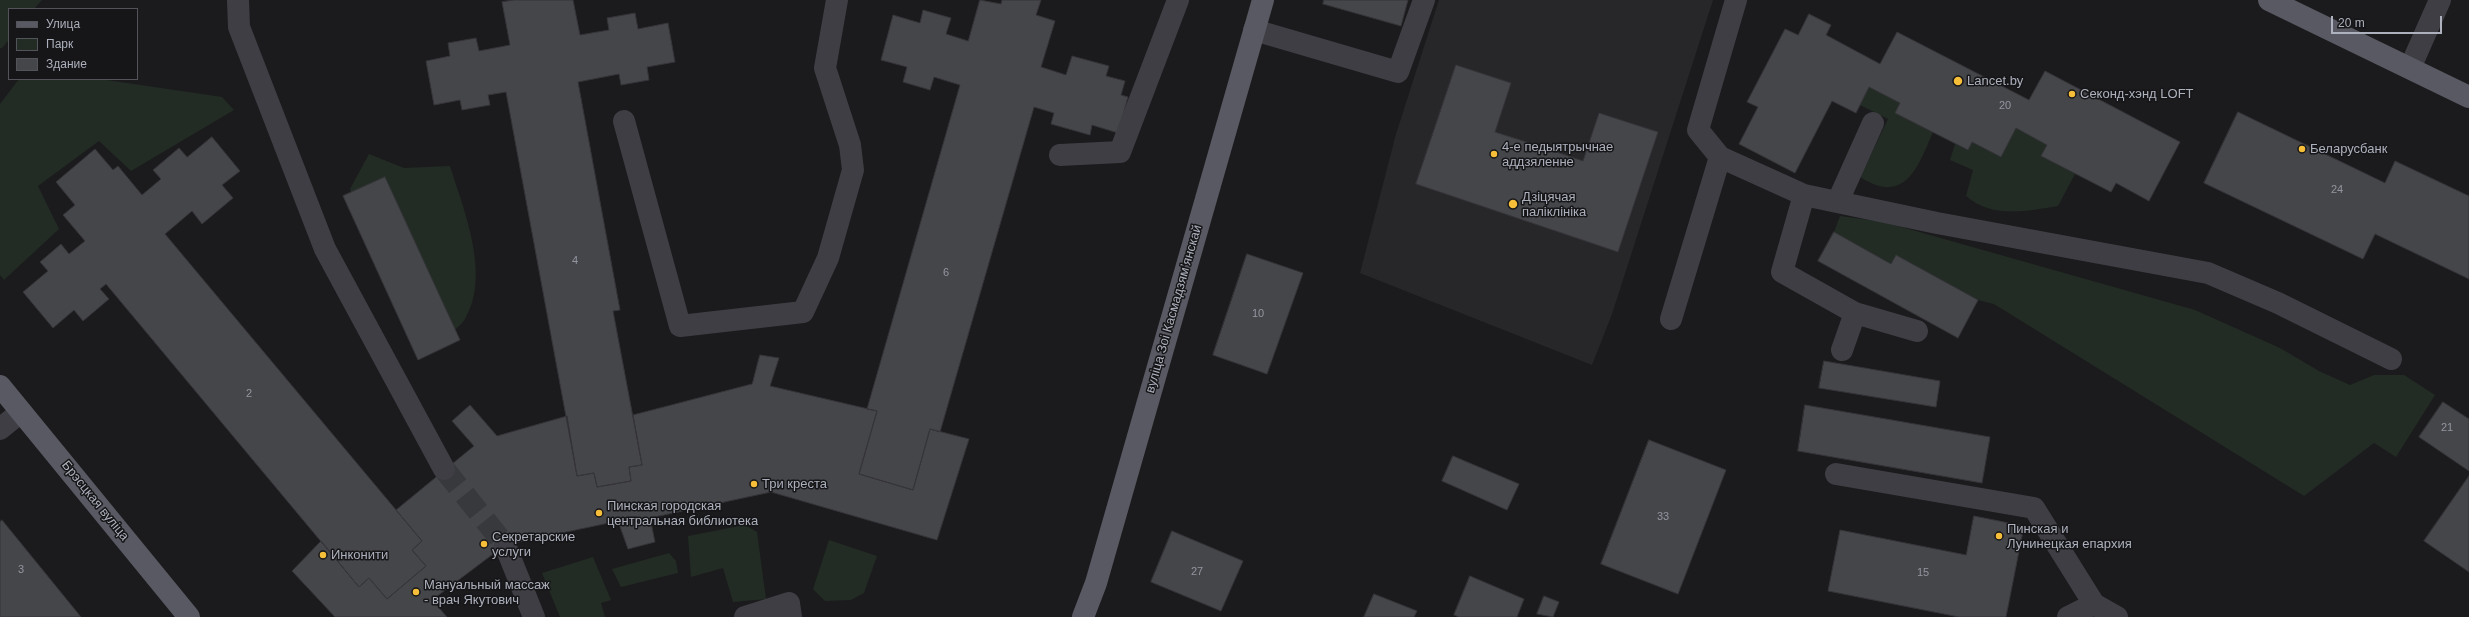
<!DOCTYPE html>
<meta charset="utf-8">
<style>
body{margin:0}
#map{position:relative;width:2469px;height:617px;overflow:hidden;background:#1b1b1d;font-family:Arial,sans-serif}
canvas{display:block}
.legend{position:absolute;left:8px;top:8px;width:130px;height:72px;box-sizing:border-box;background:#161618;border:1px solid #52545a;margin:0;padding:5px 7px;list-style:none;font-size:12px;color:#adb1bd}
.legend li{display:flex;align-items:center;gap:8px;height:20px}
.legend b{width:20px;border:1px solid #52545a}
.scale{position:absolute;left:2331px;top:16px;width:111px;height:18px;box-sizing:border-box;border:2px solid #adb1bd;border-top:0;padding-left:5px;font-size:12px;line-height:14px;white-space:nowrap;color:#adb1bd;-webkit-text-stroke:3px #161618;paint-order:stroke}
</style>
<div id="map">
<canvas width="2469" height="617"></canvas>
<ul class="legend">
<li><b style="height:5px;background:#585962"></b>Улица</li>
<li><b style="height:11px;background:#222c24"></b>Парк</li>
<li><b style="height:11px;background:#45464a"></b>Здание</li>
</ul>
<div class="scale">20 m</div>
</div>
<script>
const ctx = document.querySelector('canvas').getContext('2d');
ctx.lineJoin = 'round';
function fill(path, color) { ctx.fillStyle = color; ctx.fill(path, 'evenodd'); }
function stroke(path, color, width, dash) { ctx.strokeStyle = color; ctx.lineWidth = width; ctx.lineCap = dash ? 'butt' : 'round'; ctx.setLineDash(dash || []); ctx.stroke(path); }
function drawText(font, color, halo, rows, align = 'center') {
  ctx.font = font + ' Arial,sans-serif'; ctx.lineWidth = 3; ctx.setLineDash([]); ctx.textBaseline = 'middle'; ctx.strokeStyle = halo; ctx.fillStyle = color; for (const [text, x, y, turn = 0] of rows) {
    ctx.save(); ctx.translate(x, y); ctx.rotate((+turn || 0) * Math.PI / 180); ctx.textAlign = isNaN(turn) ? turn : align; if (halo) ctx.strokeText(text, 0, 0); ctx.fillText(text, 0, 0); ctx.restore();
  }
}
const built = new Path2D(`
 M 1439,0 L 1713,0 L 1612,314 L 1592,365 L 1360,273 L 1396,134 Z`);
const green = new Path2D(`
 M 0,0 L 42,0 L 34,9 L 9,9 L 9,40 L 2,48 L 0,48 Z
 M 19,79 L 100,79 L 222,97 L 234,110 L 131,171 L 99,141 L 38,186 L 59,229 L 4,280 L 0,275 L 0,104 Z
 M 1869,87 L 1900,103 L 1895,113 L 1933,132 C 1918,167 1905,206 1860,177 L 1888,119 L 1860,105 Z
 M 2016,128 L 2047,145 L 2041,156 L 2075,174 L 2058,206 C 2026,211 1993,219 1966,196 L 1973,170 L 1950,160 L 1955,144 L 1967,150 L 1972,142 L 2001,157 Z
 M 369,154 L 404,168 L 450,166 C 464,211 491,275 465,319 C 460,328 445,336 437,342 L 364,232 L 350,189 Z
 M 1840,216 L 1884,222 L 2195,310 L 2280,348 L 2319,371 L 2350,385 L 2374,375 L 2404,375 L 2435,395 L 2396,457 L 2374,443 L 2304,496 L 1994,304 L 1978,300 L 1896,255 L 1891,264 L 1834,232 Z
 M 745,525 L 757,532 L 766,599 L 733,602 L 723,568 L 691,577 L 688,536 Z
 M 829,540 L 877,556 L 864,593 L 851,600 L 825,601 L 813,589 Z
 M 669,553 L 676,561 L 678,573 L 621,587 L 612,569 Z
 M 593,557 L 611,600 L 601,603 L 605,617 L 560,617 L 542,573 Z`);
const building = new Path2D(`
 M 514,0 L 573,0 L 580,35 L 609,30 L 607,18 L 635,13 L 638,29 L 668,23 L 675,62 L 647,67 L 649,80 L 621,85 L 619,74 L 578,82 L 620,310 L 613,311 L 642,465 L 629,467 L 631,481 L 597,487 L 594,473 L 577,476 L 506,92 L 488,95 L 490,105 L 462,110 L 460,100 L 434,105 L 426,61 L 450,56 L 448,43 L 476,38 L 479,51 L 510,45 L 502,2 Z
 M 980,0 L 1001,4 L 1002,0 L 1041,0 L 1036,15 L 1055,21 L 1041,67 L 1066,75 L 1072,56 L 1109,66 L 1106,76 L 1125,81 L 1121,95 L 1128,97 L 1118,133 L 1092,125 L 1090,135 L 1051,124 L 1054,113 L 1034,107 L 940,432 L 930,429 L 913,490 L 859,474 L 877,411 L 867,409 L 960,85 L 934,77 L 930,90 L 903,82 L 907,67 L 881,60 L 893,15 L 920,23 L 923,10 L 951,18 L 946,34 L 968,41 Z
 M 1324,0 L 1408,0 L 1401,26 L 1323,4 Z
 M 1809,14 L 1831,25 L 1826,35 L 1880,64 L 1897,32 L 2029,100 L 2045,71 L 2180,142 L 2149,201 L 2116,183 L 2111,192 L 2041,156 L 2047,145 L 2016,128 L 2001,157 L 1972,142 L 1968,150 L 1895,113 L 1900,103 L 1869,87 L 1856,113 L 1832,101 L 1795,173 L 1739,144 L 1758,107 L 1747,102 L 1785,29 L 1798,35 Z
 M 1456,65 L 1511,83 L 1495,132 L 1539,146 L 1583,161 L 1599,113 L 1658,132 L 1618,252 L 1416,184 Z
 M 2238,112 L 2385,183 L 2395,161 L 2469,196 L 2469,279 L 2375,234 L 2363,259 L 2204,183 Z
 M 212,137 L 240,171 L 222,185 L 233,198 L 202,224 L 192,211 L 165,234 L 422,541 L 412,550 L 426,566 L 387,599 L 369,578 L 359,587 L 106,284 L 100,289 L 109,299 L 83,321 L 74,310 L 53,328 L 23,292 L 48,271 L 40,262 L 61,244 L 69,254 L 85,241 L 63,215 L 75,205 L 56,182 L 95,149 L 113,170 L 118,166 L 142,195 L 161,179 L 153,170 L 179,148 L 187,157 Z
 M 385,177 L 460,340 L 418,360 L 343,196 Z
 M 1834,232 L 1891,264 L 1896,255 L 1978,300 L 1958,338 L 1818,261 Z
 M 1247,254 L 1303,273 L 1267,374 L 1213,355 Z
 M 760,355 L 779,358 L 770,386 L 877,411 L 859,474 L 913,490 L 930,429 L 969,439 L 937,540 L 771,492 L 650,518 L 655,542 L 628,549 L 618,521 L 505,545 L 432,600 L 447,617 L 335,617 L 292,571 L 321,541 L 359,587 L 369,578 L 387,599 L 426,566 L 412,550 L 422,541 L 396,510 L 474,446 L 452,421 L 470,405 L 497,436 L 567,416 L 577,476 L 594,473 L 597,487 L 631,481 L 629,467 L 642,465 L 633,415 L 752,384 Z
 M 1824,361 L 1940,381 L 1936,407 L 1819,388 Z
 M 2443,402 L 2469,419 L 2469,471 L 2419,437 Z
 M 1805,405 L 1990,437 L 1982,483 L 1798,451 Z
 M 1649,440 L 1726,470 L 1678,594 L 1601,564 Z
 M 1453,456 L 1519,484 L 1507,510 L 1442,481 Z
 M 2469,476 L 2469,572 L 2424,541 Z
 M 1974,516 L 2024,526 L 2006,617 L 1959,617 L 1828,591 L 1840,530 L 1966,555 Z
 M 2,520 L 81,617 L 0,617 L 0,522 Z
 M 1172,531 L 1243,561 L 1221,611 L 1151,582 Z
 M 1470,576 L 1524,599 L 1517,617 L 1459,617 L 1454,615 Z
 M 1374,594 L 1417,611 L 1414,617 L 1364,617 Z
 M 1544,596 L 1559,602 L 1553,617 L 1537,614 Z`);
const minorTunnel = new Path2D(`
 M 444,469 L 505,545`);
const minor = new Path2D(`
 M 238,0 L 239,27 L 325,249 L 444,469
 M 1736,0 L 1698,130 L 1720,157 L 1804,195 L 1937,223 L 2208,273 L 2278,303 L 2391,359
 M 1254,30 L 1398,72 L 1424,0
 M 2410,68 L 2440,0
 M 624,121 L 680,326 L 803,312 L 828,258 L 853,170 L 850,145 L 825,68 L 837,0
 M 1060,155 L 1120,152 L 1178,0
 M 1804,195 L 1782,272 L 1855,313 L 1917,331
 M 1838,201 L 1873,123
 M 1671,319 L 1720,157
 M 1842,350 L 1855,313
 M 0,429 L 21,412
 M 1836,474 L 2034,508 L 2094,604 L 2117,617
 M 505,545 L 534,617
 M 745,617 L 789,603 L 791,617
 M 2068,617 L 2094,604`);
const major = new Path2D(`
 M 2269,0 L 2469,97
 M 0,386 L 189,617
 M 1083,617 L 1096,583 L 1263,0`);
const markers = [
 [1958,81,5,"#f7bf39"],
 [2072,94,4,"#f7bf39"],
 [2302,149,4,"#f7bf39"],
 [1494,154,4,"#f7bf39"],
 [1513,204,5,"#f7bf39"],
 [754,484,4,"#f7bf39"],
 [599,513,4,"#f7bf39"],
 [1999,536,4,"#f7bf39"],
 [484,544,4,"#f7bf39"],
 [323,555,4,"#f7bf39"],
 [416,592,4,"#f7bf39"]
];
const numberNames = [
 ["20",2005,106],
 ["24",2337,190],
 ["4",575,261],
 ["6",946,273],
 ["10",1258,314],
 ["2",249,394],
 ["21",2447,428],
 ["33",1663,517],
 ["3",21,570],
 ["27",1197,572],
 ["15",1923,573]
];
const poiNames = [
 ["Lancet.by",1967,81],
 ["Секонд-хэнд LOFT",2080,94],
 ["4-е педыятрычнае",1502,147],
 ["аддзяленне",1502,162],
 ["Беларусбанк",2310,149],
 ["Дзіцячая",1522,197],
 ["паліклініка",1522,212],
 ["Три креста",762,484],
 ["Пинская городская",607,506],
 ["центральная библиотека",607,521],
 ["Пинская и",2007,529],
 ["Лунинецкая епархия",2007,544],
 ["Секретарские",492,537],
 ["услуги",492,552],
 ["Инконити",331,555],
 ["Мануальный массаж",424,585],
 ["- врач Якутович",424,600]
];
const streetNames = [
 ["вуліца Зоі Касмадзямʼянскай",1174,309,-74],
 ["Брэсцкая вуліца",95,501,51]
];
fill(built, '#27272a');
fill(green, '#222c24');
fill(building, '#45464a');
stroke(building, '#353539', 1);
stroke(minorTunnel, '#38393d', 22, [22, 11]);
stroke(minor, '#3e3e44', 22);
stroke(major, '#585962', 22);
for (const [x, y, r, color] of markers) { const dot = new Path2D(); dot.arc(x, y, r, 0, 2 * Math.PI); ctx.fillStyle = color; ctx.fill(dot); stroke(dot, '#161618', 1.5); }
drawText('11px', '#9396a0', null, numberNames);
drawText('13px', '#adb1bd', '#161618', poiNames, 'left');
drawText('13px', '#adb1bd', '#161618', streetNames);
</script>
